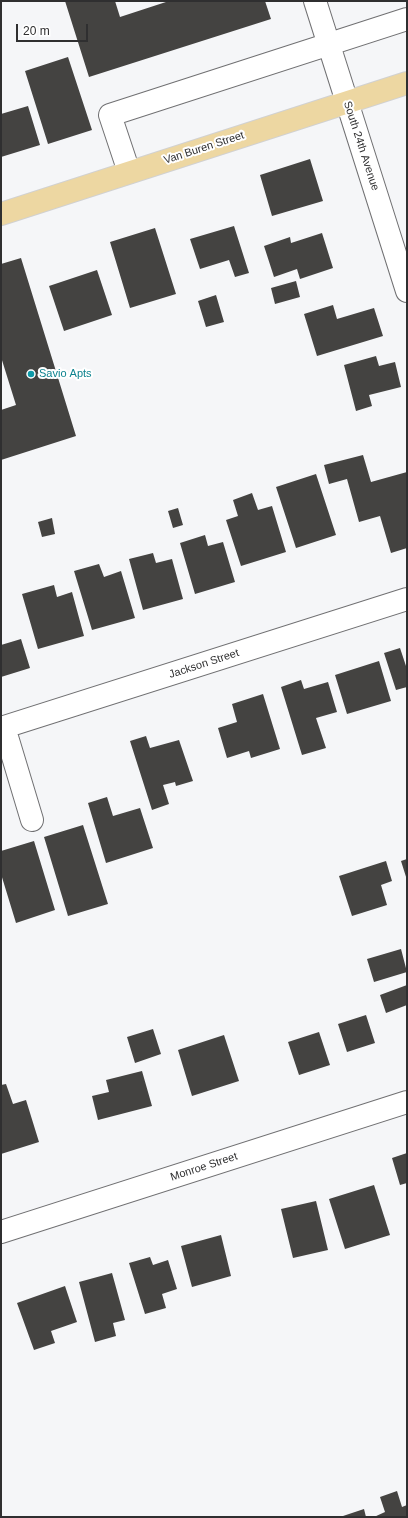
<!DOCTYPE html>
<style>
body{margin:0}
#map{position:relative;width:408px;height:1518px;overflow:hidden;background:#f5f6f8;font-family:Arial,sans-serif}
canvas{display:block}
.frame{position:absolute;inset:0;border:2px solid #2f2f30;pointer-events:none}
.scale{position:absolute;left:16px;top:24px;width:72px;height:18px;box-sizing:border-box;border:2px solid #2f2f30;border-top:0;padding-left:5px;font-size:12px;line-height:14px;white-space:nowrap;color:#2f2f30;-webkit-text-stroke:3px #fff;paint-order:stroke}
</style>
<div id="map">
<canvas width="408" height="1518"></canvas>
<div class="frame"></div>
<div class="scale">20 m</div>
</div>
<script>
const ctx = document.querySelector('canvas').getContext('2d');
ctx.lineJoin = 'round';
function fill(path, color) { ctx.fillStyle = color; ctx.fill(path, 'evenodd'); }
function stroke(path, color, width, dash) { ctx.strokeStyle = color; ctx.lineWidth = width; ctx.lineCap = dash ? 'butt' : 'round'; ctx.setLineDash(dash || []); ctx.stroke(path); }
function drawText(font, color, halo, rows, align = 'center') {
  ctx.font = font + ' Arial,sans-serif'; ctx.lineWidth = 4; ctx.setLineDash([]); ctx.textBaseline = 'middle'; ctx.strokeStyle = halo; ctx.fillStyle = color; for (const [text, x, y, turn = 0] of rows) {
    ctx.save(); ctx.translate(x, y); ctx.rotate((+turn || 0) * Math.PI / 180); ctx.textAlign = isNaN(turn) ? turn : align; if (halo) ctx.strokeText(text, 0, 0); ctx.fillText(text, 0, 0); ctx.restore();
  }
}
const building = new Path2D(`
 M 65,1 L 115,1 L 120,17 L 169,1 L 265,1 L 271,19 L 89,77 Z
 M 68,57 L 92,130 L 48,144 L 25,71 Z
 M 28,106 L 40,145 L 1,157 L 1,114 Z
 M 310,159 L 323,201 L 272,216 L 260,175 Z
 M 234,226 L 249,273 L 235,277 L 229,260 L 200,269 L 190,239 Z
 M 155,228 L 176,294 L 130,308 L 110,242 Z
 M 322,233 L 333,268 L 300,279 L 297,269 L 274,277 L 264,246 L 290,237 L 291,243 Z
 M 21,258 L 76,436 L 1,460 L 1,410 L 16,405 L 1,357 L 1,264 Z
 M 97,270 L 112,315 L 64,331 L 49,286 Z
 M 296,281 L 300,297 L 275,304 L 271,288 Z
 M 216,295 L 224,322 L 206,327 L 198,301 Z
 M 333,305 L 337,319 L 374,308 L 383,336 L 317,356 L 304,314 Z
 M 376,356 L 379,366 L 395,362 L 401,387 L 369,395 L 372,406 L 356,411 L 344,365 Z
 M 363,455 L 371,482 L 407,472 L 407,548 L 391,553 L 380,516 L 359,522 L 347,479 L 329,484 L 324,465 Z
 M 316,474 L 336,535 L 296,548 L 276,487 Z
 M 252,493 L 258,510 L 272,506 L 286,552 L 241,566 L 226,520 L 238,516 L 233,500 Z
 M 178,508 L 183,525 L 173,528 L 168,511 Z
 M 52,518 L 55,534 L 42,537 L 38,522 Z
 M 205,535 L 208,546 L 223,542 L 235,582 L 195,594 L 180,543 Z
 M 153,553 L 156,563 L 172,559 L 183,599 L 143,610 L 129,559 Z
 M 99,564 L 104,577 L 121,571 L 135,618 L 92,630 L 74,571 Z
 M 54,585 L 57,597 L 72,592 L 84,636 L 38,649 L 22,594 Z
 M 21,639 L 30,668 L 1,677 L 1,645 Z
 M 400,648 L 407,669 L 407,687 L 396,690 L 384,653 Z
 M 379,661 L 391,701 L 347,714 L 335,675 Z
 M 301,680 L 304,689 L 328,682 L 337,712 L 316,718 L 326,748 L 302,755 L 281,687 Z
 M 263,694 L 280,749 L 251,758 L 249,751 L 227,758 L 218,728 L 237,722 L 232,704 Z
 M 146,736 L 150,748 L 179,740 L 193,781 L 176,786 L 175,782 L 163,785 L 169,804 L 152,810 L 130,741 Z
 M 107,797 L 113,816 L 140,808 L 153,848 L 106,863 L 88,803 Z
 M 83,825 L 108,904 L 68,916 L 44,837 Z
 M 34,841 L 55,910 L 16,923 L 1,874 L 1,851 Z
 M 407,859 L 407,880 L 401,861 Z
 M 386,861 L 392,881 L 381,885 L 387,905 L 352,916 L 339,876 Z
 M 401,949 L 407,972 L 374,982 L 367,959 Z
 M 407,985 L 407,1005 L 386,1013 L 380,995 Z
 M 366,1015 L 375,1043 L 347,1052 L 338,1024 Z
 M 153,1029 L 161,1054 L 135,1063 L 127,1037 Z
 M 319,1032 L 330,1065 L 299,1075 L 288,1042 Z
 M 224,1035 L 239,1081 L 192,1096 L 178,1050 Z
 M 142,1071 L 152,1106 L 98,1120 L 92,1096 L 109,1092 L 106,1080 Z
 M 6,1084 L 13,1104 L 26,1100 L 39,1142 L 1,1154 L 1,1085 Z
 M 407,1153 L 407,1183 L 400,1185 L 392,1158 Z
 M 374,1185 L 390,1235 L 345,1249 L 329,1199 Z
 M 316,1201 L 328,1250 L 293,1258 L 281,1209 Z
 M 221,1235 L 231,1276 L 192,1287 L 181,1246 Z
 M 150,1257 L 153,1265 L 168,1260 L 177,1289 L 162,1294 L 166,1308 L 145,1314 L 129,1263 Z
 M 112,1273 L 125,1320 L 113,1323 L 116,1336 L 95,1342 L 79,1282 Z
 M 65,1286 L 77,1322 L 51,1331 L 55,1343 L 34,1350 L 17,1303 Z
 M 397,1491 L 402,1507 L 407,1505 L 407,1517 L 374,1517 L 385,1512 L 380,1497 Z
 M 364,1509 L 366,1517 L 340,1517 Z`);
const minor = new Path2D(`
 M 315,1 L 407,291
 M 129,172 L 110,115 L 407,19
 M 4,727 L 32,820
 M 1,728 L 407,599
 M 1,1232 L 407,1102`);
const major = new Path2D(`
 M 1,214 L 407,83`);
const markers = [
 [31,374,4,"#0f9aa8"]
];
const streetNames = [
 ["South 24th Avenue",361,146,72],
 ["Van Buren Street",204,148,-18],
 ["Jackson Street",204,664,-18],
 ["Monroe Street",204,1167,-18]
];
const cultureNames = [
 ["Savio Apts",39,374]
];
fill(building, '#444341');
stroke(minor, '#707072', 24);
stroke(major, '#d1d1d1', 24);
stroke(minor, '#fff', 22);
stroke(major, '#edd7a2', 22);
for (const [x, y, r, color] of markers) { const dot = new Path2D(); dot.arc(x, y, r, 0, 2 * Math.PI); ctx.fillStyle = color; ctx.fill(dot); stroke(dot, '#fff', 1.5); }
drawText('11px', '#2f2f30', '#fff', streetNames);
drawText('11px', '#0d838f', '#fff', cultureNames, 'left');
</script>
